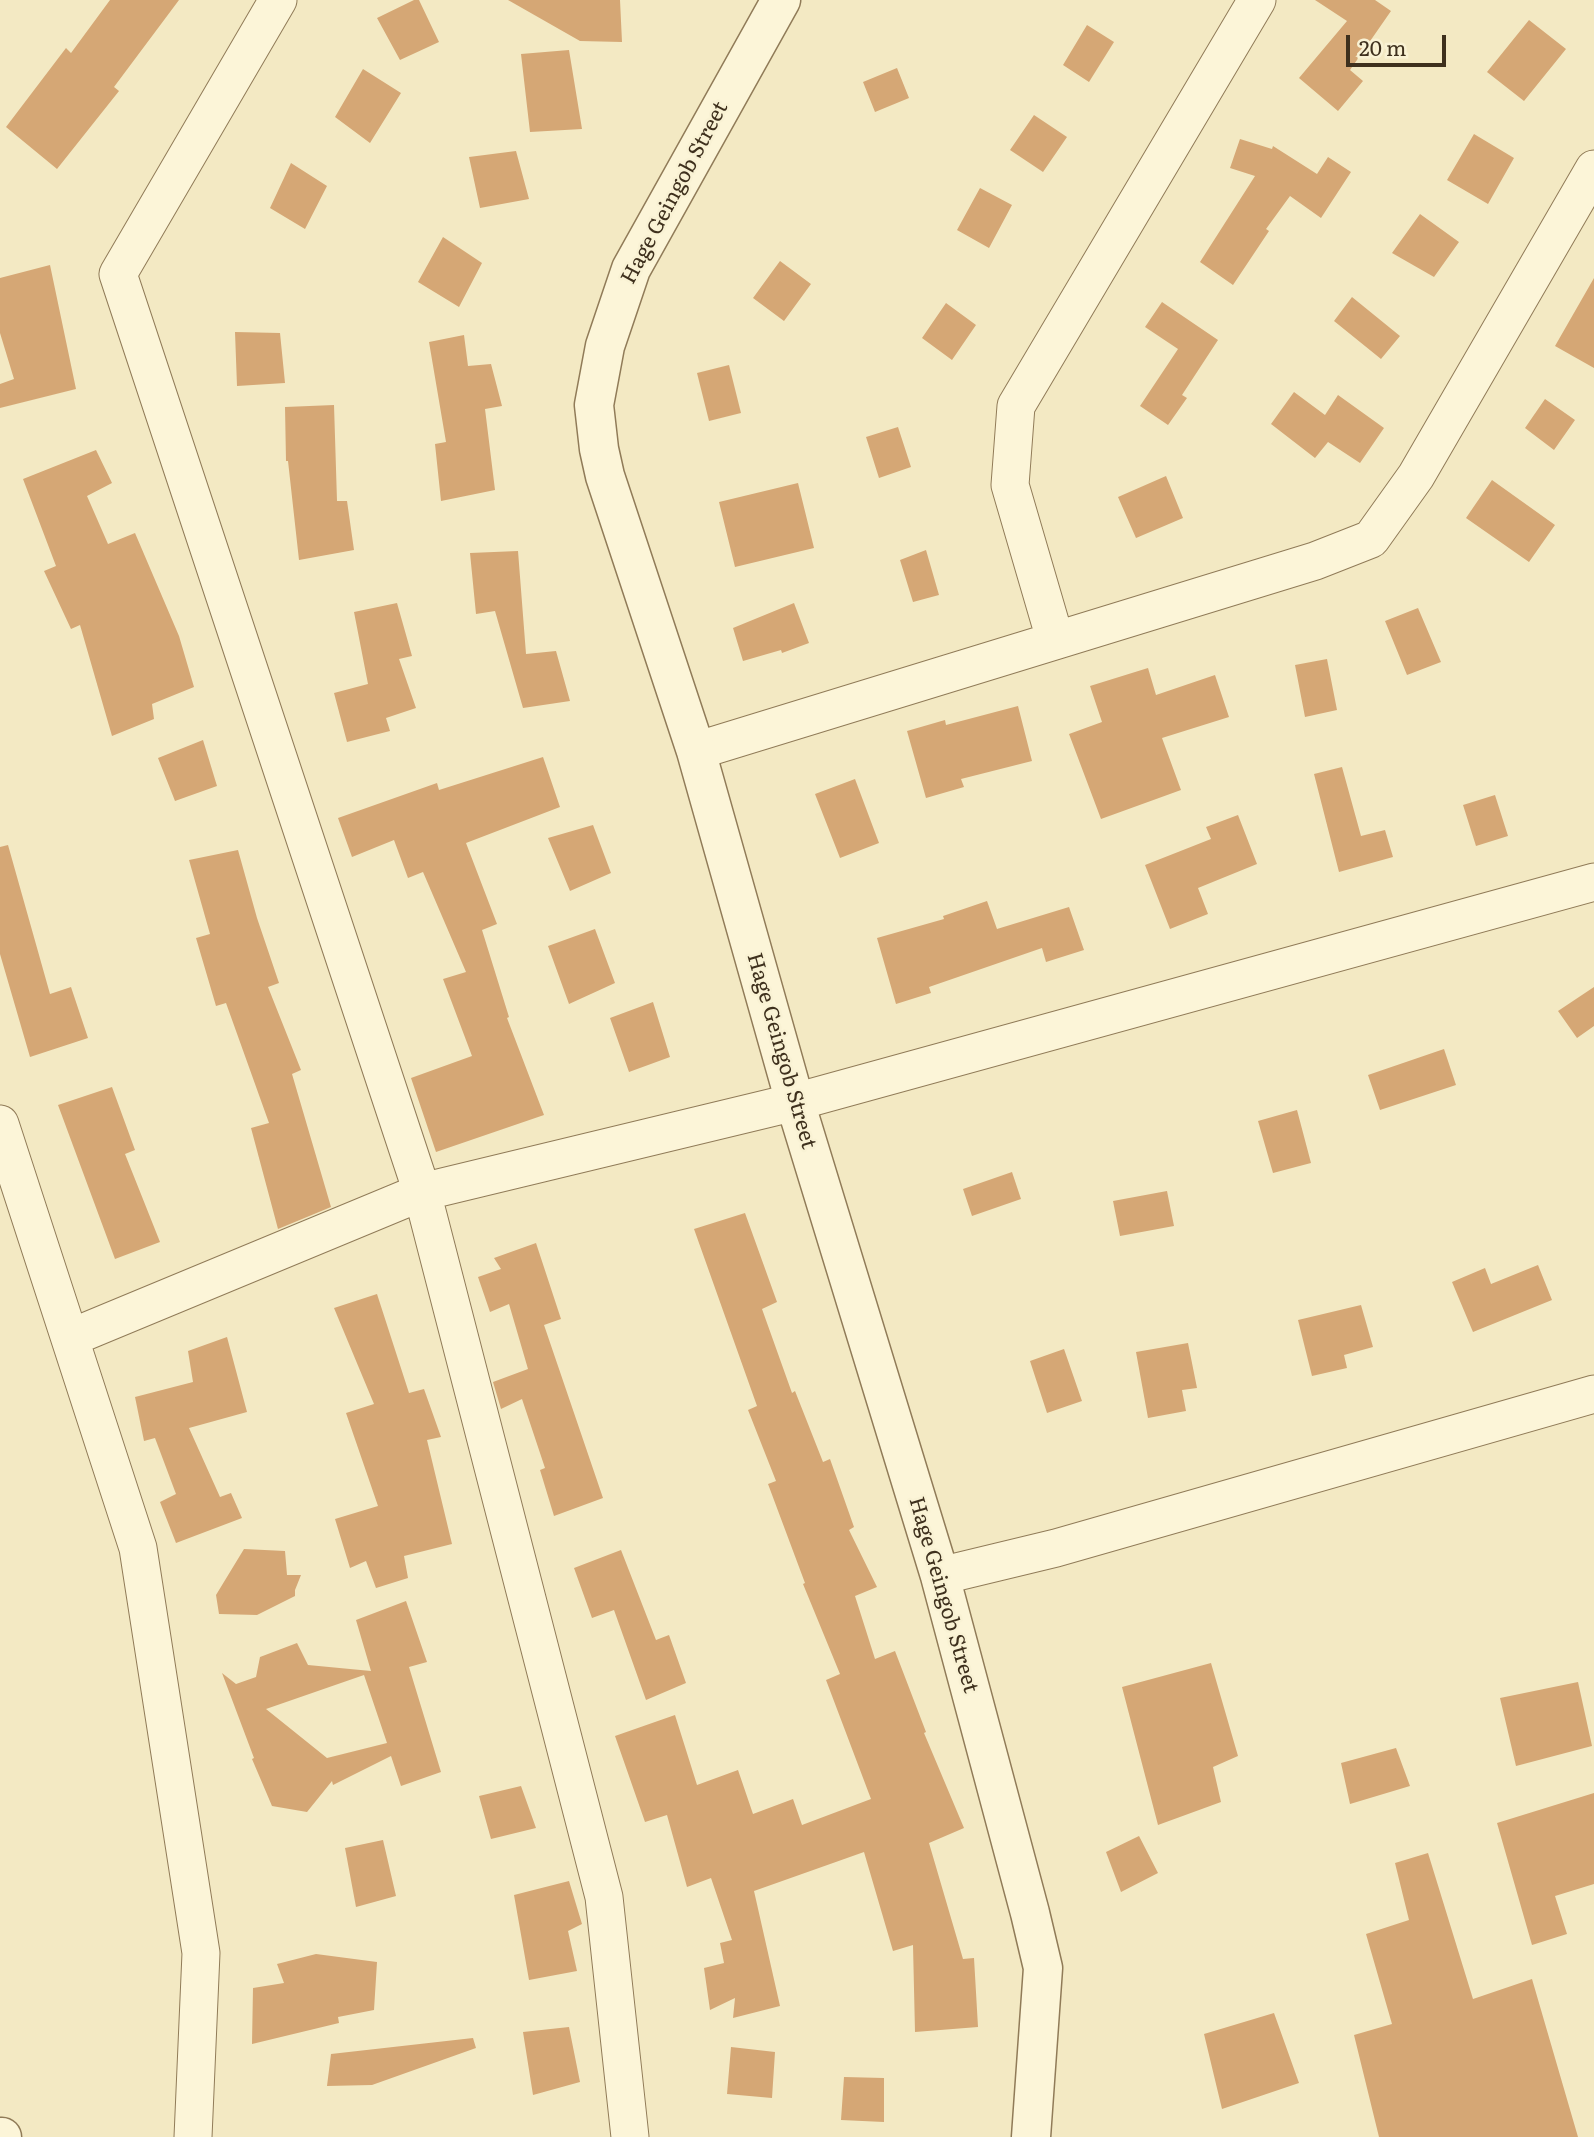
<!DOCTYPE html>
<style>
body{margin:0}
#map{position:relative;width:1594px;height:2137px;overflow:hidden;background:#f3e9c3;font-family:Literata,serif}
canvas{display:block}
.scale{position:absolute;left:1346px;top:35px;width:100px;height:32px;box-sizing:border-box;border:4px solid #3e301d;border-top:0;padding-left:9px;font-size:21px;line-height:24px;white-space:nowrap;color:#3e301d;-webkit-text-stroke:5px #f9f2d4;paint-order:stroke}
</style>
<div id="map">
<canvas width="1594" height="2137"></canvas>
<div class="scale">20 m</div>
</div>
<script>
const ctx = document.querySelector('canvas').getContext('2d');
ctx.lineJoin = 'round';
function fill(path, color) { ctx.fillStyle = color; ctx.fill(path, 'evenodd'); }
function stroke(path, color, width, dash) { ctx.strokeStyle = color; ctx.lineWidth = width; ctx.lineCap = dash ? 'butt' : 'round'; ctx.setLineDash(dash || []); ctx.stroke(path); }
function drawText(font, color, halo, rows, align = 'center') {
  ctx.font = font + ' Literata,serif'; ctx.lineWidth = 5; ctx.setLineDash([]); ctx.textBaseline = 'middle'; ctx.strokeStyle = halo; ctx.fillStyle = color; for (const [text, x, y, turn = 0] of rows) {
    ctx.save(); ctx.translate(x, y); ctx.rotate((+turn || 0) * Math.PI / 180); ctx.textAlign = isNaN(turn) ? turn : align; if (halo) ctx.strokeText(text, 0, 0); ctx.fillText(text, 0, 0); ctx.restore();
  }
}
const building = new Path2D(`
 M 110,0 L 179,0 L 114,87 L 119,91 L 57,169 L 6,127 L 66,48 L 71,53 Z
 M 414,0 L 419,0 L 439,42 L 400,60 L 377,18 Z
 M 508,0 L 620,0 L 622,42 L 580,41 Z
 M 1315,0 L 1375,0 L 1391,11 L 1350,70 L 1363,81 L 1338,111 L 1299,78 L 1347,21 Z
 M 1529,20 L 1566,49 L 1524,101 L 1487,72 Z
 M 1087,25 L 1114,42 L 1089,82 L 1063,65 Z
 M 569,50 L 582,129 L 530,132 L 521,54 Z
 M 897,68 L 909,98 L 875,112 L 863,82 Z
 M 363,69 L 401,93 L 370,143 L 335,117 Z
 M 1034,115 L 1067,137 L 1043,172 L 1010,150 Z
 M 1474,134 L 1514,158 L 1488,204 L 1447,180 Z
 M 1240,139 L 1272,149 L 1273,146 L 1317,174 L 1328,157 L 1351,172 L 1321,218 L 1290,196 L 1266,229 L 1269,231 L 1233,285 L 1200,262 L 1255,176 L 1230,168 Z
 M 516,151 L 529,199 L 480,208 L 469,157 Z
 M 291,163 L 327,186 L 305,229 L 270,208 Z
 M 980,188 L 1012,205 L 989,248 L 957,230 Z
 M 1420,214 L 1459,242 L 1434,277 L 1392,253 Z
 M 443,237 L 482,263 L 459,307 L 418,282 Z
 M 780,261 L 811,284 L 784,321 L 753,298 Z
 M 50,265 L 76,389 L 0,408 L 0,384 L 14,379 L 0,333 L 0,278 Z
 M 1594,278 L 1594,368 L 1555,346 Z
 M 1352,297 L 1400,336 L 1381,359 L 1334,321 Z
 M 1162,302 L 1218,340 L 1182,395 L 1187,398 L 1168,425 L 1140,406 L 1178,349 L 1145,327 Z
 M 946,303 L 976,325 L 952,360 L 922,338 Z
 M 235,332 L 280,333 L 285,383 L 237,386 Z
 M 464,335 L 468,366 L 491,364 L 502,406 L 485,409 L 495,490 L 441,501 L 435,444 L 446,442 L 429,342 Z
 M 729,365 L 741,413 L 709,421 L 697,373 Z
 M 1294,392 L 1325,415 L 1338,395 L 1384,428 L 1360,463 L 1328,442 L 1315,458 L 1271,424 Z
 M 1545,399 L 1575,420 L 1554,450 L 1525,428 Z
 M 334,405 L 337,501 L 347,501 L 354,550 L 299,560 L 288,461 L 286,461 L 285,407 Z
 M 898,427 L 911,467 L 879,478 L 866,437 Z
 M 96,450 L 112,483 L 87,496 L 108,544 L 135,533 L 179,636 L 194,687 L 152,704 L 154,719 L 112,736 L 80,625 L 71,629 L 44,571 L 56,566 L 23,479 Z
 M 1166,476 L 1183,518 L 1136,538 L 1118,497 Z
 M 1492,480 L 1555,525 L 1529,562 L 1466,518 Z
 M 798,483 L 814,548 L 735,567 L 719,502 Z
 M 926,550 L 939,595 L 913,602 L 900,560 Z
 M 518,551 L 526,654 L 556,651 L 570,701 L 523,708 L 495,611 L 476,614 L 470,553 Z
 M 397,603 L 412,656 L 399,659 L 416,708 L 386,718 L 390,731 L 347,742 L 334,693 L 368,684 L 354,612 Z
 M 794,603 L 809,643 L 782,653 L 781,650 L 743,661 L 733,628 Z
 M 1418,608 L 1441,662 L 1407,675 L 1385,621 Z
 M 1327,659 L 1337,710 L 1305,717 L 1295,665 Z
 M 1148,668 L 1156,695 L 1215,675 L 1229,717 L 1162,738 L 1181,790 L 1101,819 L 1069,734 L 1102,722 L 1090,686 Z
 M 1018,706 L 1032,761 L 961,779 L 964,787 L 926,798 L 907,731 L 945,720 L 946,725 Z
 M 203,740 L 217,786 L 175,801 L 158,758 Z
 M 543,757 L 560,807 L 466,843 L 497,924 L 482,930 L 509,1017 L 507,1018 L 544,1115 L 436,1152 L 411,1078 L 472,1056 L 443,979 L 466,972 L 423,872 L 408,878 L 394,840 L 352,857 L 338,818 L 437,783 L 439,790 Z
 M 1342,767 L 1361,836 L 1385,830 L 1393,857 L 1339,872 L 1314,774 Z
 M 855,779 L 879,843 L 840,858 L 815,794 Z
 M 1495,795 L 1508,836 L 1476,846 L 1463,805 Z
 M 1238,815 L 1257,864 L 1198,888 L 1208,914 L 1170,929 L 1145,865 L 1211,839 L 1206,827 Z
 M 593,825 L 611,873 L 570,891 L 548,838 Z
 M 8,845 L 50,994 L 71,987 L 88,1038 L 30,1057 L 0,954 L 0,847 Z
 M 238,850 L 257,918 L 279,983 L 268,987 L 301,1070 L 292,1074 L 331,1207 L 278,1229 L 251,1128 L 269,1123 L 226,1003 L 216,1006 L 196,938 L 210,934 L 189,860 Z
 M 987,901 L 997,929 L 1069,907 L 1084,950 L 1046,962 L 1042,948 L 929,987 L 931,993 L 896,1004 L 877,938 L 944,919 L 943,916 Z
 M 595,929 L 615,983 L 569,1004 L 548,946 Z
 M 1594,987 L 1594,1026 L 1577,1038 L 1558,1011 Z
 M 653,1002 L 670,1057 L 629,1072 L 610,1018 Z
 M 1444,1049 L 1456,1085 L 1380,1110 L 1368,1075 Z
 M 112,1087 L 135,1150 L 125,1154 L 160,1242 L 115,1259 L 58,1105 Z
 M 1297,1110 L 1311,1163 L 1273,1173 L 1258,1121 Z
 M 1012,1172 L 1021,1199 L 972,1216 L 963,1189 Z
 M 1167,1191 L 1174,1226 L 1120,1236 L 1113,1201 Z
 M 745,1213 L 777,1302 L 762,1309 L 792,1393 L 795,1391 L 823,1462 L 830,1459 L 854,1527 L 849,1530 L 877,1587 L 855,1596 L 875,1659 L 895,1651 L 926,1732 L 924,1733 L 964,1828 L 929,1843 L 963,1959 L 974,1958 L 978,2027 L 915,2032 L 913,1945 L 893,1951 L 864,1852 L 754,1891 L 780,2006 L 733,2018 L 735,1998 L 710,2010 L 704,1968 L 724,1963 L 720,1943 L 732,1940 L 711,1878 L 687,1887 L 667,1815 L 645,1822 L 615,1736 L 675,1715 L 697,1785 L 738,1770 L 753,1814 L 793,1799 L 802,1825 L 871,1799 L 826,1680 L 840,1674 L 803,1584 L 805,1583 L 768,1484 L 776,1481 L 748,1410 L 757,1406 L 694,1229 Z
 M 536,1243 L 561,1319 L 544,1325 L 603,1498 L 554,1516 L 540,1470 L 545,1468 L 522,1399 L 501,1409 L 493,1382 L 528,1369 L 509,1304 L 490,1312 L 478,1277 L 501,1269 L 494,1258 Z
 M 1538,1265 L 1552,1300 L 1473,1332 L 1452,1282 L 1485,1268 L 1491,1284 Z
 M 377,1294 L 409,1393 L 424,1389 L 441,1437 L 427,1440 L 452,1544 L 404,1556 L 408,1578 L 376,1588 L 366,1561 L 350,1568 L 335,1519 L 378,1506 L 346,1413 L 374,1404 L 334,1308 Z
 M 1361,1305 L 1373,1347 L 1344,1355 L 1347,1368 L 1312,1376 L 1298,1320 Z
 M 227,1337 L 247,1412 L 189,1428 L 220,1497 L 231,1493 L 242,1518 L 176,1543 L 160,1502 L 176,1494 L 155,1438 L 144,1441 L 135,1397 L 193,1382 L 188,1351 Z
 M 1188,1343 L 1197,1388 L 1182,1390 L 1186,1411 L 1148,1418 L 1136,1352 Z
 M 1064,1349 L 1082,1401 L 1047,1413 L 1030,1361 Z
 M 244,1549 L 285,1551 L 287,1575 L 301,1575 L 295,1590 L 295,1596 L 257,1615 L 219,1614 L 216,1595 Z
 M 621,1550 L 656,1640 L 669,1635 L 686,1683 L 646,1700 L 614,1610 L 592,1618 L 574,1568 Z
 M 406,1601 L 427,1662 L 409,1667 L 441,1772 L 401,1786 L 391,1756 L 333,1785 L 332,1781 L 307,1812 L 272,1806 L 252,1759 L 254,1758 L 222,1673 L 236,1684 L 256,1677 L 260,1657 L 297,1643 L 308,1665 L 371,1671 L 356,1620 ZM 364,1675 L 387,1743 L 327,1758 L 266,1709 Z
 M 1211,1663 L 1238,1756 L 1213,1767 L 1221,1802 L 1158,1825 L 1122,1687 Z
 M 1578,1682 L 1592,1746 L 1516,1766 L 1500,1698 Z
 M 1396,1748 L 1410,1786 L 1350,1804 L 1341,1763 Z
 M 521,1786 L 536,1828 L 491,1839 L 479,1796 Z
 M 1594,1793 L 1594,1884 L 1555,1896 L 1567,1934 L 1532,1945 L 1497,1823 Z
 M 1139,1836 L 1158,1873 L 1121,1892 L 1106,1852 Z
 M 383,1840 L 396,1896 L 356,1907 L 345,1848 Z
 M 1428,1853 L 1473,1999 L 1532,1979 L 1578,2137 L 1379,2137 L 1354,2035 L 1392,2024 L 1366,1934 L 1409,1920 L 1395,1863 Z
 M 569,1881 L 582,1924 L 568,1931 L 577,1971 L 529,1980 L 514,1895 Z
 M 316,1954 L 377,1962 L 374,2010 L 338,2017 L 339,2023 L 252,2044 L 253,1988 L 284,1983 L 277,1964 Z
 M 1274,2013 L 1299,2083 L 1222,2109 L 1204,2034 Z
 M 569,2027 L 580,2082 L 533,2095 L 523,2032 Z
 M 473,2038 L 476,2048 L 372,2085 L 327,2086 L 331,2054 Z
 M 731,2047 L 775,2052 L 772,2098 L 727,2094 Z
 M 844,2077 L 884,2078 L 884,2122 L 841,2120 Z`);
const minor = new Path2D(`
 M 278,0 L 118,274 L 422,1192 L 604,1897 L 630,2137
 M 1055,639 L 1010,485 L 1016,406 L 1257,0
 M 696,751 L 1315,561 L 1371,539 L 1416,476 L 1594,169
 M 0,1124 L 138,1548 L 201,1953 L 193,2137
 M 70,1338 L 422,1192 L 795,1102 L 1594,882
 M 940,1576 L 1056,1548 L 1594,1394`);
const tertiary = new Path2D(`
 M 781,0 L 631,269 L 605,346 L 594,405 L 599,449 L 605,476 L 696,751 L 795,1102 L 940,1576 L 1030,1913 L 1043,1968 L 1031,2137
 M 0,2137 L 2,2137`);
const streetNames = [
 ["Hage Geingob Street",675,193,-62],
 ["Hage Geingob Street",781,1051,74],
 ["Hage Geingob Street",943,1595,74]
];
fill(building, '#d5a775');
stroke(minor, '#907b58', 39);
stroke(tertiary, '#907b58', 41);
stroke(minor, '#fcf5d8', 37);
stroke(tertiary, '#fcf5d8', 38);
drawText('21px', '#3e301d', '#f9f2d4', streetNames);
</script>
